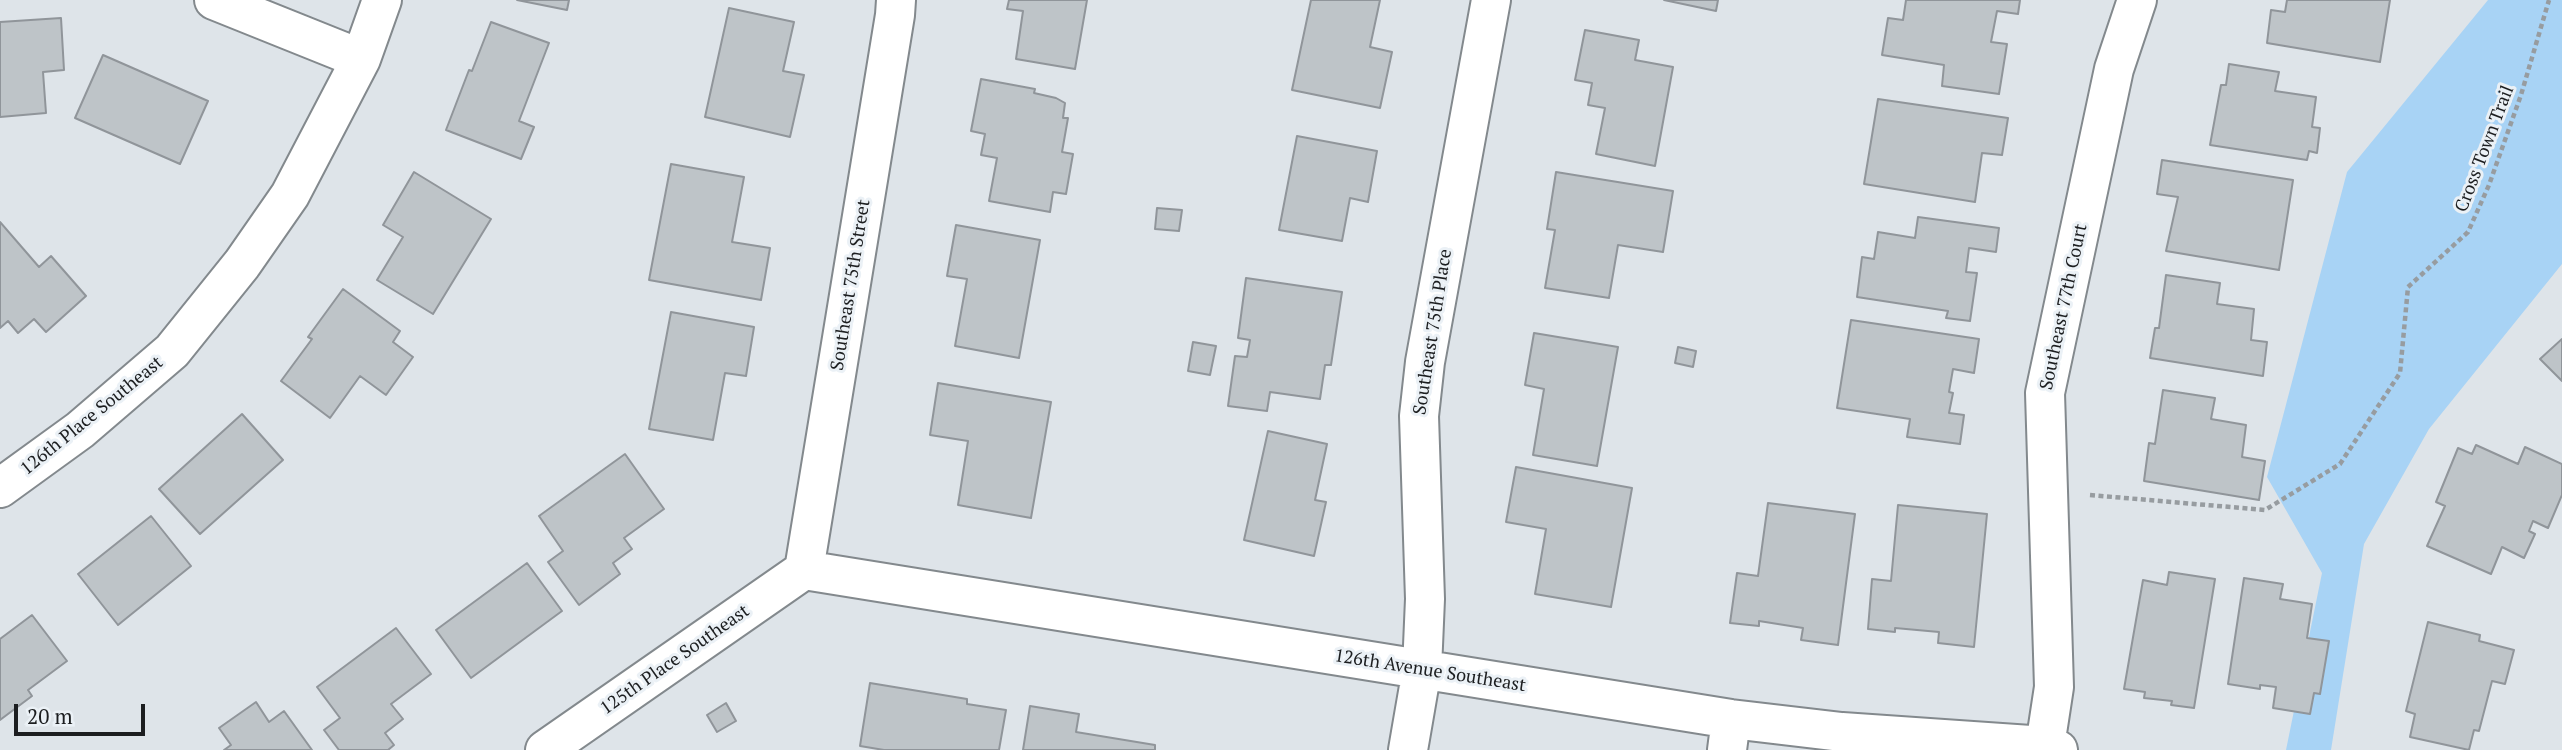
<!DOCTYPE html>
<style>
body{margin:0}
#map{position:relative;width:2562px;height:750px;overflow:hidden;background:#dee4e9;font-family:"PT Serif",serif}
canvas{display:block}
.scale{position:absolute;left:14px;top:704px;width:131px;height:32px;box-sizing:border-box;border:4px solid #1c1e20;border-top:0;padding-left:9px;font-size:21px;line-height:24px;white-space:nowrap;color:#1c1e20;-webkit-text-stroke:5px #ebf1f6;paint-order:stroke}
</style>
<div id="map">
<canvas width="2562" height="750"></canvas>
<div class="scale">20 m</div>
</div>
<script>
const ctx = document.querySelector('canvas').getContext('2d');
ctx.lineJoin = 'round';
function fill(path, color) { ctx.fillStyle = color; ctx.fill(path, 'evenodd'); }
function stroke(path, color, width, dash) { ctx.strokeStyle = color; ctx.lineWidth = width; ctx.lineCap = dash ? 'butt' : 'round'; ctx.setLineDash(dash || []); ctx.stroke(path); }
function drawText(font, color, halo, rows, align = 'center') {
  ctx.font = font + ' "PT Serif",serif'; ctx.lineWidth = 6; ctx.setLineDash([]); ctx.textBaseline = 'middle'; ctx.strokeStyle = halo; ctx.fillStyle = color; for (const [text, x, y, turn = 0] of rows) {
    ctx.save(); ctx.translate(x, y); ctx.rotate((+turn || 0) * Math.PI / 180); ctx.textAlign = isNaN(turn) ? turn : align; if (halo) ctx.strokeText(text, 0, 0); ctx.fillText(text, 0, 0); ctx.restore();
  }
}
const green = new Path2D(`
 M 2488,0 L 2562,0 L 2562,264 L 2429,429 L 2364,544 L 2331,750 L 2286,750 L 2322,573 L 2267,477 L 2347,172 Z`);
const building = new Path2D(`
 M 517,0 L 569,0 L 567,10 Z
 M 1009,0 L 1087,0 L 1075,69 L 1016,59 L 1023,11 L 1007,9 Z
 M 1311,0 L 1380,0 L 1370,47 L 1392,52 L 1380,108 L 1292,90 Z
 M 1664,0 L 1718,0 L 1716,11 Z
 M 1906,0 L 2020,0 L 2018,14 L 1997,11 L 1991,42 L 2007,44 L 1999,94 L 1942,86 L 1944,65 L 1882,55 L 1888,18 L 1903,20 Z
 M 2287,0 L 2390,0 L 2380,62 L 2267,43 L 2271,10 L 2285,12 Z
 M 729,8 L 794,22 L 783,71 L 804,75 L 790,137 L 705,117 Z
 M 61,18 L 64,70 L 43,72 L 46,113 L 0,117 L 0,22 Z
 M 491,22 L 549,43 L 519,121 L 534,127 L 521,159 L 446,130 L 469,70 L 472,71 Z
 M 1585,30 L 1639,40 L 1635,60 L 1673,67 L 1655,166 L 1596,154 L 1605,108 L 1588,105 L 1592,83 L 1575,80 Z
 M 103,55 L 208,101 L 180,164 L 75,118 Z
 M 2229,64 L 2279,72 L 2275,91 L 2316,97 L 2312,127 L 2320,128 L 2317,153 L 2309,151 L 2307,160 L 2210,145 L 2221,85 L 2226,85 Z
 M 981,79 L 1035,89 L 1034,93 L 1056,98 L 1065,103 L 1063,118 L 1068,118 L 1062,152 L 1073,154 L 1066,194 L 1053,192 L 1050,212 L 989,201 L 997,158 L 981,155 L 985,134 L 971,131 Z
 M 1878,99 L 2008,118 L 2002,155 L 1982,153 L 1975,202 L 1864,184 Z
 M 1297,136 L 1377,151 L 1368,202 L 1350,198 L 1342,241 L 1279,230 Z
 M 2162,160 L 2293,180 L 2279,270 L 2166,251 L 2178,197 L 2157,194 Z
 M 671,164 L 744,177 L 732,242 L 770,248 L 761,300 L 649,280 Z
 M 414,172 L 491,219 L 433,314 L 377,280 L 403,237 L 383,225 Z
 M 1556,172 L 1673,191 L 1663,252 L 1618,245 L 1609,298 L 1545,288 L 1555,230 L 1547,229 Z
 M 1157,208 L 1182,210 L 1179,231 L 1155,229 Z
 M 1918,217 L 1999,228 L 1996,252 L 1969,248 L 1966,272 L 1977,273 L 1970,321 L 1946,318 L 1948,311 L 1857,297 L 1862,257 L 1874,259 L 1878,232 L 1915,238 Z
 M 0,222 L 39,267 L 51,256 L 86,296 L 46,332 L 34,319 L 18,333 L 8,321 L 0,328 Z
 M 956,225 L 1040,240 L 1019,358 L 955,346 L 967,279 L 947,276 Z
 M 2166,275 L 2220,283 L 2217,304 L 2254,309 L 2251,340 L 2267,342 L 2263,376 L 2150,358 L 2155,328 L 2159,328 Z
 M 1246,278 L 1342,292 L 1331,365 L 1325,365 L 1320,399 L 1270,392 L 1267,411 L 1228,406 L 1235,356 L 1247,357 L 1250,340 L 1238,338 Z
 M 343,289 L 400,331 L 393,342 L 413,357 L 386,395 L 360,376 L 330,418 L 281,381 L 312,339 L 308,337 Z
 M 671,312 L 754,327 L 746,376 L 725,373 L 713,440 L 649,429 Z
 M 1851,320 L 1979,339 L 1974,373 L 1953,369 L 1949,392 L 1953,393 L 1949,413 L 1964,415 L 1960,444 L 1907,437 L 1910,419 L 1837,408 Z
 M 1534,333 L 1618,347 L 1597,466 L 1533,455 L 1544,389 L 1525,385 Z
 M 2562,339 L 2562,381 L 2540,359 Z
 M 1193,342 L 1216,346 L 1210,375 L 1188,371 Z
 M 1678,347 L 1696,351 L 1693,367 L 1675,363 Z
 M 938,383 L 1051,402 L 1031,518 L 958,505 L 968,441 L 930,435 Z
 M 2163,390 L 2215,398 L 2211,419 L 2246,425 L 2242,457 L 2265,461 L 2259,500 L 2144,481 L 2149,443 L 2155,444 Z
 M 242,414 L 283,460 L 200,534 L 159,489 Z
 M 1268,431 L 1327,444 L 1315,500 L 1326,502 L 1314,556 L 1244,540 Z
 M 2476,445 L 2518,464 L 2525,447 L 2562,464 L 2562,495 L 2548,528 L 2533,521 L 2529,531 L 2535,534 L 2524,558 L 2502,547 L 2491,574 L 2427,546 L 2445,506 L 2436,502 L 2458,448 L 2472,454 Z
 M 625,454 L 664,509 L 624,538 L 632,549 L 613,563 L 620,574 L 579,605 L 548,562 L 563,551 L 539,516 Z
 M 1516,467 L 1632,488 L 1611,607 L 1535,594 L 1546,529 L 1506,522 Z
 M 1768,503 L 1855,514 L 1838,645 L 1801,640 L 1803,628 L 1759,621 L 1759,626 L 1730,623 L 1737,573 L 1758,576 Z
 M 1898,505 L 1987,514 L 1974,647 L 1938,643 L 1939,632 L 1895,628 L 1895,632 L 1868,629 L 1872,579 L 1891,581 Z
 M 151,516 L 191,566 L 118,625 L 78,574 Z
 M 527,563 L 562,611 L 471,678 L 436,630 Z
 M 2169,572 L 2215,579 L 2194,708 L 2171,705 L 2172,701 L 2144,698 L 2145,692 L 2124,689 L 2143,580 L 2167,585 Z
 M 2244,578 L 2283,584 L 2280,599 L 2312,604 L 2307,638 L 2329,641 L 2320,694 L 2314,693 L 2310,714 L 2273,708 L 2276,687 L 2260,685 L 2260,689 L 2228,684 Z
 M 32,615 L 67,661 L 28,690 L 32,696 L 0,720 L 0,639 Z
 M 2428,622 L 2480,635 L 2479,641 L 2514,650 L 2505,684 L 2492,681 L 2479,731 L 2474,730 L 2469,750 L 2410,737 L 2415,714 L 2406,711 Z
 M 396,628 L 431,674 L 391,704 L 403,719 L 385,733 L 394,745 L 388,750 L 339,750 L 324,730 L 340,718 L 317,687 Z
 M 870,683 L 967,699 L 967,704 L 1006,710 L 999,750 L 884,750 L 860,746 Z
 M 256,702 L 269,722 L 284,711 L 312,750 L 224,750 L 231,745 L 219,728 Z
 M 726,703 L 736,721 L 717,732 L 707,715 Z
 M 1030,706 L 1079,714 L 1076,732 L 1155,745 L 1155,750 L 1023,750 Z`);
const path = new Path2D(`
 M 2090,495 L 2265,510 L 2340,464 L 2400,373 L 2408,287 L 2468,232 L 2489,185 L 2521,95 L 2549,0`);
const street = new Path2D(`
 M 214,0 L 361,59
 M 0,488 L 80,430 L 172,351 L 242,264 L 290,195 L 361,59 L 382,0
 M 804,570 L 1731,719 L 1842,732 L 2045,746 L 2058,750
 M 804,570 L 895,15 L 896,0
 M 2045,746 L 2054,687 L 2045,393 L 2114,69 L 2137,0
 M 545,750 L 804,570
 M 1408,750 L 1422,669 L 1425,599 L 1419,416 L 1425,362 L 1491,0
 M 1727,750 L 1731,719`);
const streetNames = [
 ["Cross Town Trail",2485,149,-69],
 ["Southeast 75th Street",851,285,-81],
 ["Southeast 77th Court",2064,307,-78],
 ["Southeast 75th Place",1433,332,-81],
 ["126th Place Southeast",92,416,-39],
 ["125th Place Southeast",675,660,-35],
 ["126th Avenue Southeast",1430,671,9]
];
fill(green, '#a8d3f5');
fill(building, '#bec4c8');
stroke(building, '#90959a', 2);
stroke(street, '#83898d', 42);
stroke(path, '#979ca0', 4.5, [5, 3.5]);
stroke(street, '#fff', 38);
drawText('18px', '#1c1e20', '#ebf1f6', streetNames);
</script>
